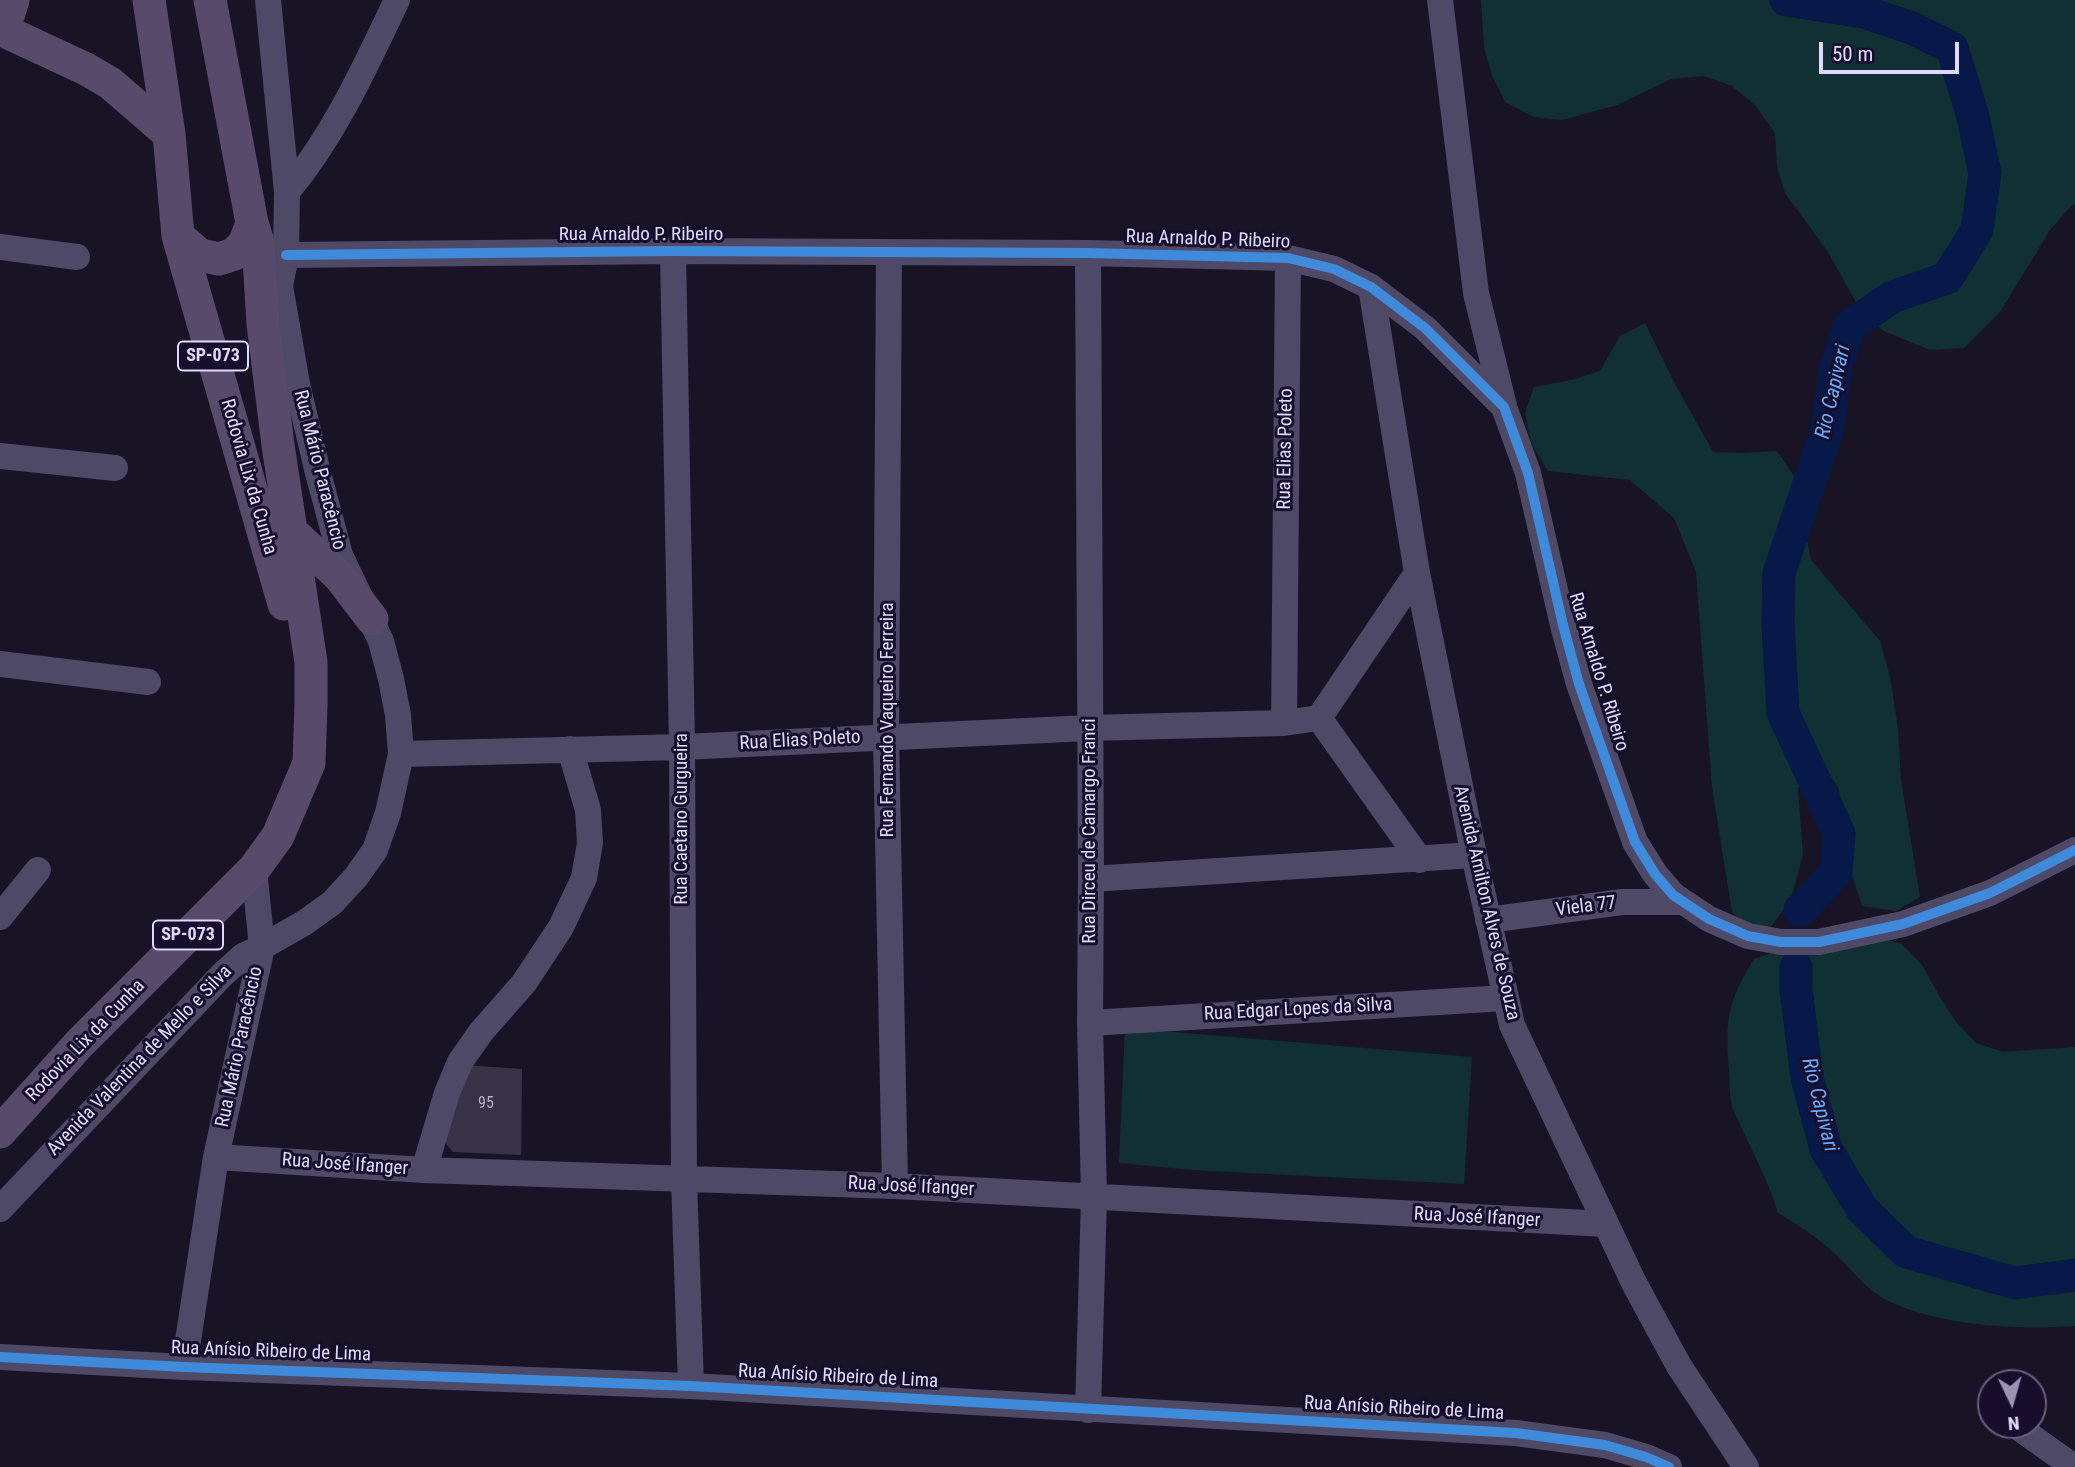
<!DOCTYPE html>
<meta charset="utf-8">
<style>
body{margin:0}
#map{position:relative;width:2075px;height:1467px;overflow:hidden;background:#191425;font-family:"Roboto Condensed",sans-serif}
canvas{display:block}
.north{position:absolute;left:1977px;top:1369px;width:70px;height:70px;box-sizing:border-box;background:#160e2b;border:2px solid #675f80;border-radius:50%;rotate:175deg;font-size:19px;font-weight:700;line-height:28px;text-align:center;color:#e0d8ff}
.north::after{content:'';display:block;margin:auto;width:24px;height:32px;background:#9a93b3;clip-path:polygon(50% 0,100% 100%,50% 72%,0 100%)}
.scale{position:absolute;left:1819px;top:42px;width:140px;height:32px;box-sizing:border-box;border:4px solid #e0d8ff;border-top:0;padding-left:9px;font-size:21px;line-height:24px;white-space:nowrap;color:#e0d8ff;-webkit-text-stroke:5px #160e2b;paint-order:stroke}
</style>
<div id="map">
<canvas width="2075" height="1467"></canvas>
<div class="north">N</div>
<div class="scale">50 m</div>
</div>
<script>
const ctx = document.querySelector('canvas').getContext('2d');
ctx.lineJoin = 'round';
function fill(path, color) { ctx.fillStyle = color; ctx.fill(path, 'evenodd'); }
function stroke(path, color, width, dash) { ctx.strokeStyle = color; ctx.lineWidth = width; ctx.lineCap = dash ? 'butt' : 'round'; ctx.setLineDash(dash || []); ctx.stroke(path); }
function drawText(font, color, halo, rows, align = 'center') {
  ctx.font = font + ' "Roboto Condensed",sans-serif'; ctx.lineWidth = 6; ctx.setLineDash([]); ctx.textBaseline = 'middle'; ctx.strokeStyle = halo; ctx.fillStyle = color; for (const [text, x, y, turn = 0] of rows) {
    ctx.save(); ctx.translate(x, y); ctx.rotate((+turn || 0) * Math.PI / 180); ctx.textAlign = isNaN(turn) ? turn : align; if (halo) ctx.strokeText(text, 0, 0); ctx.fillText(text, 0, 0); ctx.restore();
  }
}
const green = new Path2D(`
 M 1481,0 L 2075,0 L 2075,204 L 2071,206 L 2050,230 L 2000,312 L 1964,348 L 1930,350 L 1884,331 L 1861,311 L 1828,252 L 1785,193 L 1777,166 L 1775,133 L 1756,106 L 1732,86 L 1704,76 L 1671,79 L 1617,105 L 1562,120 L 1534,117 L 1505,102 L 1492,75 L 1484,48 Z
 M 1645,323 L 1675,384 L 1713,452 L 1744,453 L 1777,451 L 1794,476 L 1811,560 L 1880,641 L 1890,677 L 1898,729 L 1901,780 L 1920,897 L 1896,911 L 1862,906 L 1843,848 L 1839,789 L 1818,757 L 1798,788 L 1803,854 L 1791,900 L 1761,940 L 1732,912 L 1712,787 L 1696,572 L 1674,518 L 1630,480 L 1548,471 L 1531,443 L 1525,413 L 1534,387 L 1571,380 L 1600,371 L 1620,336 Z
 M 1872,935 L 1902,944 L 1922,965 L 1940,997 L 1956,1022 L 1976,1043 L 2003,1052 L 2075,1047 L 2075,1326 C 2017,1330 1933,1326 1881,1297 C 1863,1286 1850,1267 1834,1253 C 1817,1237 1798,1225 1778,1213 C 1767,1176 1748,1144 1733,1109 C 1729,1098 1730,1083 1729,1071 C 1725,1019 1727,1003 1754,959 L 1784,949 Z
 M 1125,1028 L 1472,1057 L 1464,1184 L 1193,1170 L 1119,1163 Z`);
const river = new Path2D(`
 M 1786,0 L 1864,12 L 1912,28 L 1952,48 L 1972,113 L 1985,173 L 1977,230 L 1947,278 L 1892,297 L 1850,326 L 1836,367 L 1827,430 L 1779,573 L 1778,623 L 1783,713 L 1839,833 L 1836,873 L 1800,910
 M 1796,967 L 1796,989 L 1807,1078 L 1826,1149 L 1862,1209 L 1906,1252 L 2015,1283 L 2075,1275`);
const building = new Path2D(`
 M 463,1065 L 522,1069 L 521,1155 L 453,1152 L 446,1144 L 444,1134 Z`);
const minor = new Path2D(`
 M 1440,0 L 1476,293 L 1504,406
 M 287,192 C 335,134 365,67 397,0
 M 0,247 L 77,257
 M 673,251 L 682,747 L 684,1179 L 691,1386
 M 889,253 L 886,737 L 895,1186
 M 1088,253 L 1091,879 L 1090,1023 L 1094,1197 L 1088,1410
 M 286,255 L 673,251 L 1088,253 L 1288,258 L 1334,269 L 1371,287 L 1425,328 L 1504,407 L 1528,473 L 1563,625 L 1579,684 L 1635,842 L 1655,874 L 1673,895 L 1709,919 L 1748,936 L 1781,942 L 1819,942 L 1903,924 L 1990,893 L 2075,850
 M 1371,287 L 1417,573 L 1474,855 L 1512,1025 L 1634,1283 L 1679,1366 L 1746,1467
 M 0,456 L 115,468
 M 0,664 L 148,682
 M 1319,718 L 1417,573
 M 1319,718 L 1420,860
 M 1284,723 L 1288,258
 M 401,754 L 682,747 L 1089,728 L 1284,723 L 1319,718
 M 1091,879 L 1474,855
 M 0,917 L 38,870
 M 1488,920 L 1622,902 L 1683,902
 M 1090,1023 L 1506,998
 M 216,1157 L 424,1170 L 895,1186 L 1606,1224
 M 424,1170 L 447,1093 L 460,1062 L 481,1032 L 524,983 L 561,927 L 584,878 L 590,843 L 588,810 L 570,749
 M 0,1209 L 222,975 L 243,956 L 262,947 L 254,869
 M 0,1357 L 184,1367 L 691,1386 L 1516,1433 L 1605,1445 L 1646,1457 L 1669,1467
 M 184,1367 L 216,1157 L 262,947 L 304,923 L 332,903 L 356,877 L 375,850 L 388,813 L 401,754 L 398,715 L 391,679 L 381,641 L 340,555 L 318,473 L 297,384 L 280,286 L 286,255 L 287,192 L 268,0
 M 2015,1425 L 2074,1467`);
const major = new Path2D(`
 M 149,0 L 169,134 L 178,236 L 284,604
 M 0,22 L 8,16 L 13,0
 M 0,29 L 86,69 L 110,83 L 169,134
 M 178,236 L 200,255 L 219,259 L 234,254 L 244,244 L 252,223
 M 291,531 L 340,577 L 372,619
 M 0,1132 L 79,1044 L 254,869 L 278,836 L 309,763 L 311,705 L 311,662 L 278,445 L 263,324 L 258,242 L 252,223 L 210,0`);
const cycleway = new Path2D(`
 M 286,255 L 673,251 L 1088,253 L 1288,258 L 1334,269 L 1371,287 L 1425,328 L 1504,407 L 1528,473 L 1563,625 L 1579,684 L 1635,842 L 1655,874 L 1673,895 L 1709,919 L 1748,936 L 1781,942 L 1819,942 L 1903,924 L 1990,893 L 2075,850
 M 0,1357 L 184,1367 L 691,1386 L 1516,1433 L 1605,1445 L 1646,1457 L 1669,1467`);
const numberNames = [
 ["95",486,1104]
];
const shields = [
 [213,356,70],
 [188,935,70]
];
const shieldNames = [
 ["SP-073",213,356],
 ["SP-073",188,935]
];
const streetNames = [
 ["Rua Arnaldo P. Ribeiro",641,235],
 ["Rua Arnaldo P. Ribeiro",1208,240,2],
 ["Rua Elias Poleto",1286,449,-89],
 ["Rua Mário Paracêncio",319,470,76],
 ["Rodovia Lix da Cunha",248,477,74],
 ["Rua Arnaldo P. Ribeiro",1598,672,73],
 ["Rua Fernando Vaqueiro Ferreira",888,720,-90],
 ["Rua Elias Poleto",800,741,-3],
 ["Rua Caetano Gurgueira",682,819,-90],
 ["Rua Dirceu de Camargo Franci",1090,831,-90],
 ["Avenida Amilton Alves de Souza",1486,903,77],
 ["Viela 77",1586,907,-7],
 ["Rua Edgar Lopes da Silva",1298,1010,-3],
 ["Rodovia Lix da Cunha",86,1041,-46],
 ["Rua Mário Paracêncio",240,1047,-78],
 ["Avenida Valentina de Mello e Silva",140,1061,-46],
 ["Rua José Ifanger",345,1165,4],
 ["Rua José Ifanger",911,1187,3],
 ["Rua José Ifanger",1477,1218,3],
 ["Rua Anísio Ribeiro de Lima",271,1352,2],
 ["Rua Anísio Ribeiro de Lima",838,1377,3],
 ["Rua Anísio Ribeiro de Lima",1404,1409,3]
];
const waterNames = [
 ["Rio Capivari",1834,392,-77],
 ["Rio Capivari",1819,1105,76]
];
fill(green, '#113034');
stroke(river, '#071949', 33);
fill(building, '#383246');
stroke(minor, '#4d4966', 26);
stroke(major, '#574a6a', 33);
stroke(cycleway, '#408adc', 10);
drawText('16px', '#b6aed1', null, numberNames);
for (const [x, y, w] of shields) { const box = new Path2D(); box.roundRect(x - w / 2, y - 14.5, w, 29, 5); ctx.fillStyle = '#160e2b'; ctx.fill(box); stroke(box, '#e0d8ff', 2); }
drawText('bold 18px', '#e0d8ff', null, shieldNames);
drawText('19px', '#e0d8ff', '#160e2b', streetNames);
drawText('italic 21px', '#6af', '#160e2b', waterNames);
</script>
